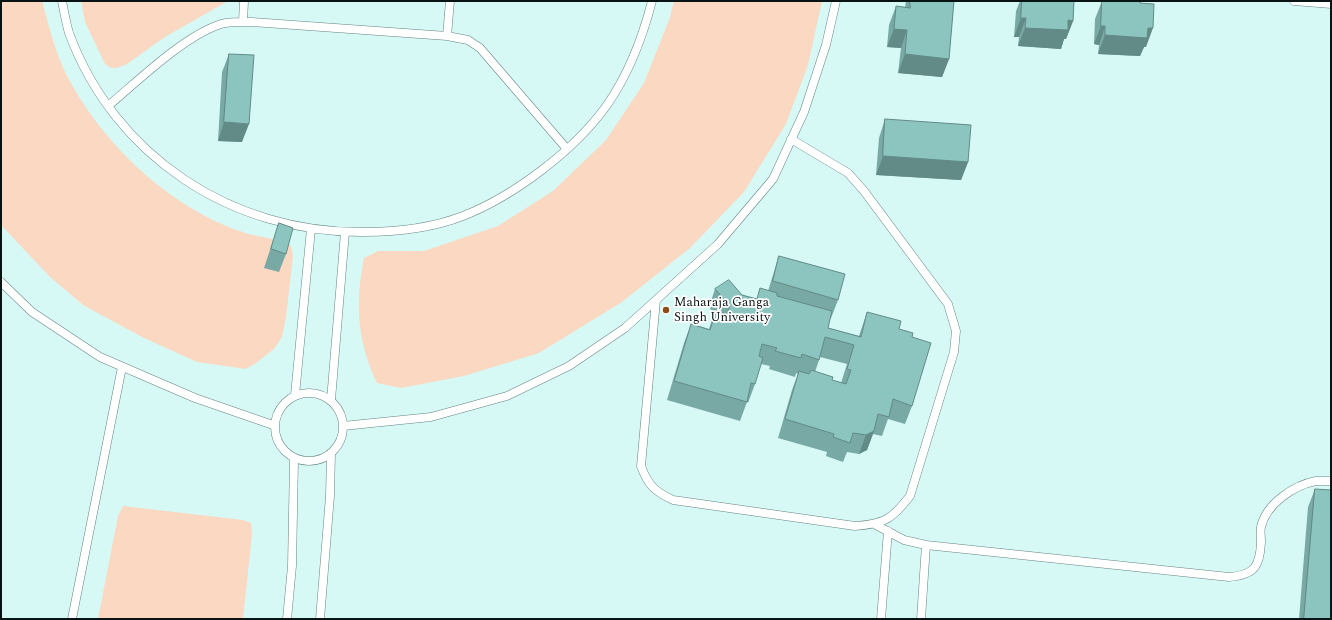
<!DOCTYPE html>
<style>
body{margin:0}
#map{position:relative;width:1332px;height:620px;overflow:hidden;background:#d7f9f6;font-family:Spectral,serif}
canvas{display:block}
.frame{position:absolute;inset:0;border:2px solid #081413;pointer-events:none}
</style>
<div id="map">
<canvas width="1332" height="620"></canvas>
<div class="frame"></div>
</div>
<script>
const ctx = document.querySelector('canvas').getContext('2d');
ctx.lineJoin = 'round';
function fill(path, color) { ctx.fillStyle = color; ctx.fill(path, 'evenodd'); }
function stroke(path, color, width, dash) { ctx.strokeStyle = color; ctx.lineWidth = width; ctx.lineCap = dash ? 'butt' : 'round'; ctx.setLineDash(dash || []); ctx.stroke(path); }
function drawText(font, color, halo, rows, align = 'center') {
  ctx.font = font + ' Spectral,serif'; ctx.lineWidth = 3.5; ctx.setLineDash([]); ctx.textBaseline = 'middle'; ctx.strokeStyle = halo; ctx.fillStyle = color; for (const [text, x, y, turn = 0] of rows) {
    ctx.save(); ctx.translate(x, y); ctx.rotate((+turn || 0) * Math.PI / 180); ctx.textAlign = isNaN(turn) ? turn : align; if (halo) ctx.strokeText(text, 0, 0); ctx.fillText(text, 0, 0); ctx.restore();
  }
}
const green = new Path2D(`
 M 1,1 L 42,1 C 49,26 55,52 67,76 C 98,135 151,189 211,219 C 223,225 240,232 253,235 C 267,238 278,239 291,246 L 293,256 L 286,317 L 282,337 L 274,349 L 256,363 L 246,369 L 197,362 L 142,337 L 83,305 L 49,276 L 1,225 Z
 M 81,1 L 228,1 L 165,37 L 127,64 L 117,68 L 111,68 L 105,64 L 85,22 Z
 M 674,1 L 822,1 L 808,65 L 786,124 L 744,192 L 690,248 L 622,302 L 539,353 L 464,376 L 401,388 L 377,383 C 357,341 355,303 364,258 L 378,251 L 424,251 L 498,226 L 553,191 L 606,140 L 644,83 L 669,20 Z
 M 123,506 L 243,520 L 251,523 L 252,534 L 243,619 L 98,619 L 118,516 Z`);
const service = new Path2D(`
 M 62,1 C 64,11 66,23 69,33 C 115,157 232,233 363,232 C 396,232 432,228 463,216 C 514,196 575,150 607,105 C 628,75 643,36 652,1
 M 1294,1 L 1331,4
 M 243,22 L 244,1
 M 447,36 L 450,1
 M 108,106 C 139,80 184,36 221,24 C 231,21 242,22 252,22 L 447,36 L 468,40 L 480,48 L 566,148
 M 1,282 L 32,312 L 100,357 L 195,398 L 273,425
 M 656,300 L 641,466 C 648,485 654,491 673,500 L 855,526 C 885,524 892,519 910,496 L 954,352 L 956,331 L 948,304 L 864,191 L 848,173 L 791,139
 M275 427a34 34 0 1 1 68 0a34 34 0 1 1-68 0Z
 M 295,395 L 311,229
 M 331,400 L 345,232
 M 343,426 L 431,417 L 507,396 L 569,366 L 625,328 L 718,244 L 773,179 L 804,112 L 826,45 L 836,1
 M 876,525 L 904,540 L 926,545 L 1229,577 C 1254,575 1260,567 1261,542 C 1261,537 1260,531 1261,527 C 1266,504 1294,485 1316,481 C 1320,481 1326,481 1331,481
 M 72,619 L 122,367
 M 287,619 L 292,566 L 294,460
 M 320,619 L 330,496 L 331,453
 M 881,619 L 888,531
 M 921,619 L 926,545`);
const wall = new Path2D(`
 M 906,1 L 954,1 L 949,59 L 942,77 L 898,73 L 901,48 L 887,47 L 889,25 L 896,6 L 905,7 Z
 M 1020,1 L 1074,1 L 1073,21 L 1066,39 L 1064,39 L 1061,49 L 1018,46 L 1019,37 L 1014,37 L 1016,11 Z
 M 1102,1 L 1140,1 L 1146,47 L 1144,47 L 1140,56 L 1098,54 L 1099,45 L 1094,44 L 1095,19 Z
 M 229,54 L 242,142 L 218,141 L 222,72 Z
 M 885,119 L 968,162 L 961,180 L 876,175 L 879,138 Z
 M 279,223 L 286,254 L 279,272 L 264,268 Z
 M 779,256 L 838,300 L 831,318 L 830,318 L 828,328 L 859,336 L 867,312 L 912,337 L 912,406 L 905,424 L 888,419 L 882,436 L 873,434 L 867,450 L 859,454 L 847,452 L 843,462 L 826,456 L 827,452 L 778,438 L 792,390 L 798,374 L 796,373 L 795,377 L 769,369 L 770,366 L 761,364 L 755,384 L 748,403 L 747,402 L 740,421 L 667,400 L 684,343 L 691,324 L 709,329 L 714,314 L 709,307 L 715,289 L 757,299 L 760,288 L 768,291 L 773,275 ZM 820,357 L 847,364 L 841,383 L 832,380 L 815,372 Z
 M 1315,489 L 1331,619 L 1299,619 L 1308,507 Z`);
const shadedWall = new Path2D(`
 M 1021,18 L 1026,18 L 1019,37 L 1014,37 Z
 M 1068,20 L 1073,21 L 1066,39 L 1064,39 L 1061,49 L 1018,46 L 1025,28 Z
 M 1101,26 L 1105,26 L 1099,45 L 1094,44 Z
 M 1148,28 L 1153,28 L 1146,47 L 1144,47 L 1140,56 L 1098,54 L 1105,35 Z
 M 894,29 L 907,30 L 901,48 L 887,47 Z
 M 905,54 L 949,59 L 942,77 L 898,73 Z
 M 224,122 L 249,124 L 242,142 L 218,141 Z
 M 883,156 L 968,162 L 961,180 L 876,175 Z
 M 874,431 L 867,450 L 859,454 L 866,435 Z`);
const building = new Path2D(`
 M 910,1 L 954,1 L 949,59 L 905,54 L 907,30 L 894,29 L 896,6 L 910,8 Z
 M 1022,1 L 1074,1 L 1073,21 L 1068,20 L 1068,30 L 1025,28 L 1026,18 L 1021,18 Z
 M 1102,1 L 1140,1 L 1140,3 L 1154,4 L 1153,28 L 1148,28 L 1147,38 L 1105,35 L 1105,26 L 1101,26 Z
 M 229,54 L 254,55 L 249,124 L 224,122 Z
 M 885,119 L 971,125 L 968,162 L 883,156 Z
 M 279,223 L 293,228 L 286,254 L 271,249 Z
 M 779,256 L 845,274 L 838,300 L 773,281 Z
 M 729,280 L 742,295 L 757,299 L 760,288 L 777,293 L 777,296 L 832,311 L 828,328 L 861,337 L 867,312 L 901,321 L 899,329 L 913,333 L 912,337 L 931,343 L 912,406 L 893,399 L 889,417 L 878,414 L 874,431 L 866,435 L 853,433 L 850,443 L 833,437 L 834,434 L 785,419 L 799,371 L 809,374 L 811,370 L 833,377 L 832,380 L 846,384 L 851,370 L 847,369 L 854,345 L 825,337 L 819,360 L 802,354 L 801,358 L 775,351 L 777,348 L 762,344 L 759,356 L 763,358 L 755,384 L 751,383 L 747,402 L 674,381 L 691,324 L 710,330 L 716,311 L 727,314 L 730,306 L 715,289 Z
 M 1315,489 L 1331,490 L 1331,619 L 1304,619 Z`);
const markers = [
 [666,310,4,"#8f4e19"]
];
const poiNames = [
 ["Maharaja Ganga",674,303],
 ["Singh University",674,318]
];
fill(green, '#fad8c1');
stroke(service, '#648481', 9);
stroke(service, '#fff', 8);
fill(wall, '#78a9a5');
fill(shadedWall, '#628a86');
fill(building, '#8cc5c0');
stroke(building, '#628a86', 1);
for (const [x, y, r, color] of markers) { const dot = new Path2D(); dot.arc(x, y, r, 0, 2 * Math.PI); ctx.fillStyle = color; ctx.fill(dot); stroke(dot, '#fefefe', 1.5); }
drawText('13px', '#081413', '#fefefe', poiNames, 'left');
</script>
